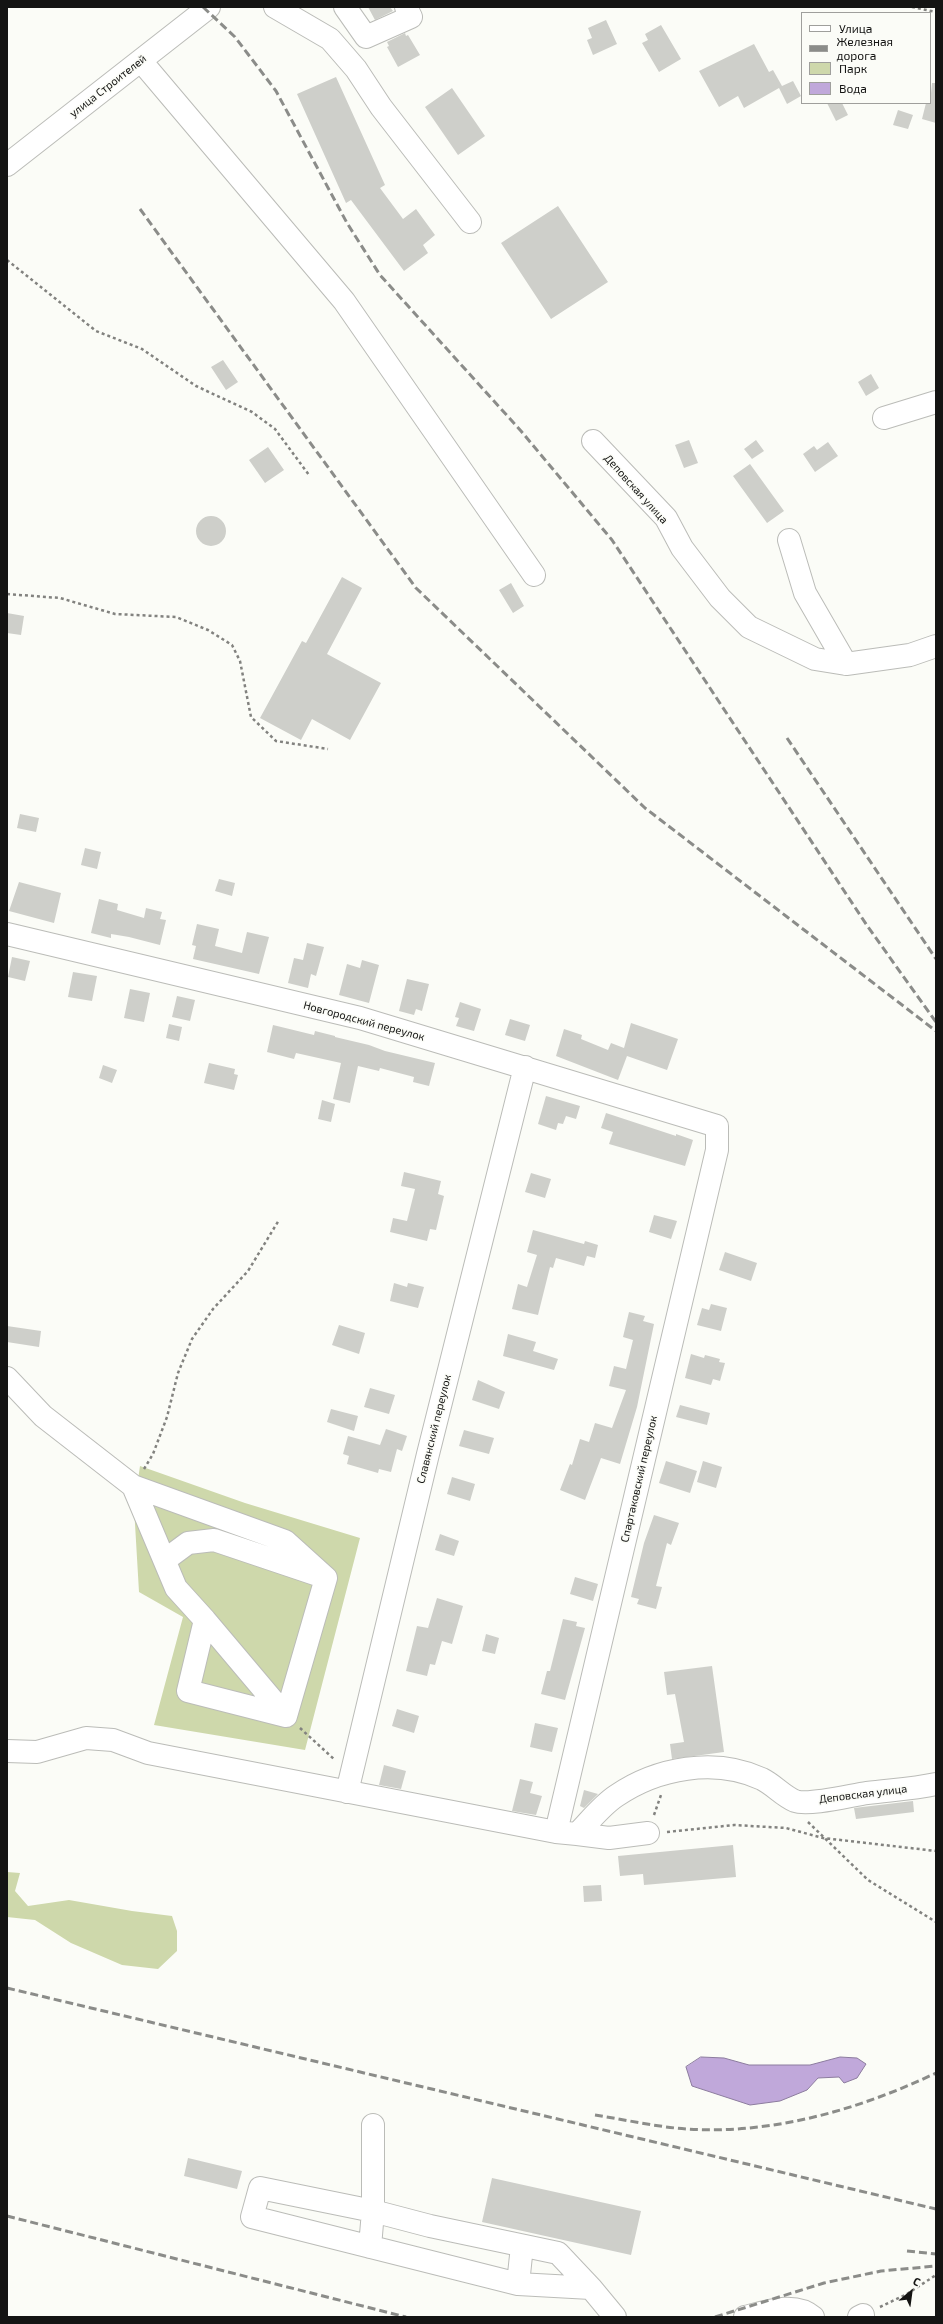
<!DOCTYPE html>
<html>
<head>
<meta charset="utf-8">
<style>
	body { margin:0 }
	#map { position:relative; width:943px; height:2324px; overflow:hidden; background:#fbfcf7; font-family:"Exo 2",sans-serif }
	canvas { display:block }
	.frame { position:absolute; inset:0; border:8px solid #141413; pointer-events:none }
	.legend { position:absolute; left:801px; top:12px; width:130px; height:92px; box-sizing:border-box; background:#fbfcf7; border:1px solid #9f9f9c; margin:0; padding:5px 7px; list-style:none; font-size:12px; color:#141413 }
	.legend li { display:flex; align-items:center; gap:8px; height:20px }
	.legend b { width:20px; border:1px solid #9f9f9c }
	.north { position:absolute; left:891px; top:2272px; width:40px; height:40px; -webkit-text-stroke:3px #fbfcf7; paint-order:stroke; rotate:29deg; font-size:11px; font-weight:700; line-height:16px; text-align:center; color:#141413 }
	.north::after { content:''; display:block; margin:auto; width:14px; height:18px; background:#141413; clip-path:polygon(50% 0,100% 100%,50% 72%,0 100%) }
</style>
</head>
<body>
<div id="map">
<canvas width="943" height="2324"></canvas>
<div class="frame"></div>
<ul class="legend">
<li><b style="height:5px;background:#fff"></b>Улица</li>
<li><b style="height:5px;background:#8b8c89"></b>Железная дорога</li>
<li><b style="height:11px;background:#ced8ab"></b>Парк</li>
<li><b style="height:11px;background:#c0a8da"></b>Вода</li>
</ul>
<div class="north">С</div>
</div>
<script>
const ctx = document.querySelector('canvas').getContext('2d');
ctx.lineJoin = 'round';
function fillPath(path, color) {
  ctx.fillStyle = color;
  ctx.fill(path, 'evenodd');
}
function strokePath(path, color, width, dash) {
  ctx.strokeStyle = color;
  ctx.lineWidth = width;
  ctx.lineCap = dash ? 'butt' : 'round';
  ctx.setLineDash(dash || []);
  ctx.stroke(path);
}
function label(font, color, halo, rows, align = 'center') {
  ctx.font = font + ' "Exo 2",sans-serif';
  ctx.lineWidth = 3;
  ctx.setLineDash([]);
  ctx.textBaseline = 'middle';
  ctx.strokeStyle = halo;
  ctx.fillStyle = color;
  for (const [text, x, y, turn = 0] of rows) {
    ctx.save();
    ctx.translate(x, y);
    ctx.rotate((+turn || 0) * Math.PI / 180);
    ctx.textAlign = isNaN(turn) ? turn : align;
    if (halo) ctx.strokeText(text, 0, 0);
    ctx.fillText(text, 0, 0);
    ctx.restore();
  }
}
const green = new Path2D(`
	M140,1466L245,1503L360,1538L305,1750L154,1725L183,1617L139,1592L134,1507Z
	M7,1872L20,1873L15,1891L28,1906L69,1900L132,1911L172,1916L177,1931V1951L158,1969L122,1965L71,1943L35,1920L7,1917Z`);
const water = new Path2D(`
	M701,2057L724,2058L749,2065H810L840,2057L857,2058L866,2064L857,2078L844,2083L839,2077L818,2078L807,2090L780,2101L750,2105L692,2086L686,2067Z`);
const building = new Path2D(`
	M368,7H390L393,11L375,20Z
	M606,20L617,44L593,55L587,40L592,38L588,28Z
	M661,25L681,59L659,72L642,43L648,40L645,34Z
	M405,33L406,36L408,35L420,55L398,67L387,47L389,46L387,42Z
	M754,44L769,72L773,70L782,86L793,81L801,96L787,104L779,88L744,108L738,96L719,107L699,71Z
	M336,77L385,185L380,188L403,219L416,209L435,235L423,245L428,253L404,271L351,200L346,203L297,94Z
	M932,83H936V123L922,119L926,103H930Z
	M452,88L485,136L458,155L425,107Z
	M827,103H842L848,115L836,121Z
	M898,110L913,115L908,129L893,125Z
	M558,206L608,282L551,319L501,243Z
	M223,360L238,382L226,390L211,367Z
	M871,374L879,388L866,396L858,382Z
	M689,440L698,463L684,468L675,445Z
	M756,440L764,451L752,459L744,449Z
	M828,442L838,456L815,472L803,454L814,446L817,450Z
	M268,447L284,470L265,483L249,460Z
	M750,464L784,511L767,523L733,476Z
	M196 531a15 15 0 1 1 30 0a15 15 0 1 1-30 0Z
	M342,577L362,588L327,654L381,683L350,740L312,719L301,740L260,718L302,641L306,643Z
	M511,583L524,606L513,613L499,590Z
	M7,613L24,616L21,635L7,633Z
	M20,814L39,818L36,832L17,828Z
	M85,848L101,852L97,869L81,865Z
	M219,879L235,883L232,896L215,891Z
	M19,882L61,893L54,923L9,911Z
	M99,899L118,904L117,910L144,918L146,908L162,912L160,919L166,920L160,945L129,937L111,934V938L91,933Z
	M197,924L219,929L215,946L242,953L247,932L269,937L259,974L193,959L196,946L192,945Z
	M307,943L324,947L316,976L311,974L308,988L288,983L294,958L303,960Z
	M12,957L30,961L25,981L8,977Z
	M362,960L379,965L369,1003L339,995L347,964L360,968Z
	M73,972L97,976L92,1001L68,997Z
	M407,979L429,984L422,1011L416,1009L414,1015L399,1011Z
	M130,989L150,993L144,1022L124,1018Z
	M177,996L195,1000L190,1021L172,1017Z
	M460,1002L481,1009L474,1031L456,1026L459,1018L455,1017Z
	M510,1019L530,1025L525,1041L505,1035Z
	M631,1023L678,1039L667,1070L627,1056L618,1080L556,1056L564,1029L582,1035L581,1039L608,1050L611,1043L624,1048Z
	M169,1024L182,1027L179,1041L166,1038Z
	M273,1025L314,1035L315,1031L335,1036V1037L369,1045L385,1051L435,1063L429,1086L413,1082L414,1077L380,1068L379,1071L358,1066L350,1103L333,1099L341,1063L296,1053L294,1059L267,1052Z
	M209,1063L235,1069L234,1074L238,1075L234,1090L204,1083Z
	M103,1065L117,1070L112,1083L99,1078Z
	M546,1096L580,1106L576,1119L566,1116L563,1124L558,1123L556,1130L538,1124Z
	M322,1100L335,1104L331,1122L318,1119Z
	M606,1113L676,1136V1134L693,1140L685,1166L609,1144L613,1132L601,1128Z
	M404,1172L441,1181L438,1194L444,1196L436,1230L430,1229L427,1241L390,1232L393,1218L407,1221L415,1189L401,1186Z
	M531,1173L551,1179L545,1198L525,1192Z
	M654,1215L677,1221L671,1239L649,1232Z
	M533,1230L584,1244L585,1241L598,1245L595,1258L587,1256L584,1266L556,1258L553,1268L550,1267L538,1315L512,1309L518,1284L527,1287L537,1255L527,1252Z
	M725,1252L757,1263L751,1281L719,1270Z
	M394,1283L407,1287L408,1283L424,1287L418,1308L390,1301Z
	M711,1304L727,1308L721,1331L697,1325L702,1308L709,1310Z
	M629,1312L645,1316L643,1321L654,1324L637,1407L620,1464L601,1458L585,1500L560,1490L570,1464L572,1465L580,1439L589,1442L595,1423L612,1428L626,1390L609,1386L614,1366L626,1369L633,1340L623,1337Z
	M339,1325L365,1333L359,1354L332,1345Z
	M7,1326L41,1331L39,1347L7,1342Z
	M508,1334L536,1342L533,1351L558,1359L554,1370L503,1356Z
	M691,1354L704,1358L705,1355L720,1359L719,1362L725,1363L720,1381L713,1379L711,1385L685,1378Z
	M478,1380L505,1392L499,1409L472,1400Z
	M370,1388L395,1395L389,1414L364,1407Z
	M680,1405L710,1413L707,1425L676,1417Z
	M331,1409L358,1416L354,1431L327,1422Z
	M386,1429L407,1436L402,1451L397,1449L391,1472L379,1469L378,1473L347,1464L349,1456L343,1454L348,1436L380,1445Z
	M464,1430L494,1438L489,1454L459,1446Z
	M666,1461L697,1471L690,1493L659,1483Z
	M703,1461L722,1467L716,1488L697,1482Z
	M452,1477L475,1484L470,1501L447,1494Z
	M654,1515L679,1523L671,1545L667,1543L656,1586L662,1587L656,1609L637,1604L639,1599L631,1597L644,1543Z
	M440,1534L459,1541L454,1556L435,1550Z
	M575,1577L598,1584L593,1601L570,1594Z
	M437,1598L463,1606L452,1644L442,1641L435,1665L430,1664L427,1676L406,1671L417,1626L428,1628Z
	M563,1619L577,1622L576,1626L585,1628L565,1700L541,1694L547,1671H550Z
	M486,1634L499,1638L495,1654L482,1651Z
	M712,1666L724,1752L672,1759L670,1744L684,1742L675,1694L667,1695L664,1672Z
	M397,1709L419,1716L414,1733L392,1726Z
	M535,1723L558,1728L552,1752L530,1747Z
	M384,1765L406,1771L401,1789L379,1785Z
	M520,1779L533,1782L530,1793L542,1796L536,1815L512,1811Z
	M584,1790L598,1794L584,1808L580,1806Z
	M913,1801L914,1812L856,1819L854,1808Z
	M733,1845L736,1877L644,1885L643,1874L620,1876L618,1856Z
	M601,1885L602,1901L584,1902L583,1886Z
	M188,2158L242,2171L237,2189L184,2176Z
	M492,2178L641,2211L631,2255L482,2222Z`);
const path = new Path2D(`
	M912,7L936,12
	M7,260L96,331L142,349L196,386L252,412L275,429L309,475
	M7,594L60,598L115,614L176,617L208,630L232,645L240,661L251,717L276,741L328,749
	M144,1469L153,1454L167,1417L178,1373L192,1339L213,1309L248,1271L279,1220
	M300,1728L335,1760
	M654,1815L661,1795
	M808,1822L868,1880L936,1922
	M667,1832L734,1825L786,1828L823,1838L936,1851
	M880,2307L907,2294L936,2275`);
const minor = new Path2D(`
	M275,7L330,39L356,69L381,107L470,222
	M345,7L366,37L411,17L406,7
	M141,61L344,301L534,575
	M7,165L209,7
	M884,418L936,402
	M593,441L666,518L682,548L720,598L749,627L815,659L846,664L910,655L936,646
	M789,540L805,593L846,664
	M7,934L360,1018L717,1126V1150L556,1832
	M7,1378L43,1416L133,1486L285,1541L326,1578
	M133,1486L176,1588L205,1620L188,1691L286,1716L326,1578
	M165,1560L188,1543L214,1540L318,1575
	M205,1620L286,1716
	M7,1751L37,1752L86,1738L113,1740L148,1753L556,1832L577,1834C589,1822 601,1806 616,1796C657,1768 715,1757 762,1779C774,1785 783,1796 795,1801C809,1806 852,1795 867,1793C890,1790 913,1789 936,1784
	M347,1792L428,1454L525,1067
	M577,1834L609,1838L648,1833
	M370,2247L373,2211V2125
	M518,2284L522,2246
	M591,2288L518,2284L252,2217L260,2188L373,2211L430,2226L558,2253L591,2288L615,2317
	M745,2317C765,2312 795,2301 813,2317
	M859,2317L863,2315`);
const rail = new Path2D(`
	M203,7L235,37L276,91L347,223L380,275L521,431L612,540L868,927L936,1022
	M140,209L416,588L645,808L936,1031
	M787,738L936,959
	M7,1988L936,2209
	M595,2115C621,2119 648,2125 675,2128C765,2137 856,2111 936,2073
	M7,2216L406,2317
	M907,2251L936,2254
	M715,2317L824,2283L881,2271L936,2266`);
const streetNames = [
	["улица Строителей",108,86,-38],
	["Деповская улица",636,489,48],
	["Новгородский переулок",364,1021,15],
	["Славянский переулок",434,1429,-76],
	["Спартаковский переулок",639,1479,-77],
	["Деповская улица",863,1794,-7]
];
fillPath(green, '#ced8ab');
fillPath(water, '#c0a8da');
strokePath(water, '#8c7c9e', 1);
fillPath(building, '#cecfca');
strokePath(minor, '#bbbcb8', 24);
strokePath(path, '#82827f', 2.5, [3, 3]);
strokePath(minor, '#fff', 22);
strokePath(rail, '#8b8c89', 3, [8, 4]);
label('11px', '#141413', '#fbfcf7', streetNames);
</script>
</body>
</html>
